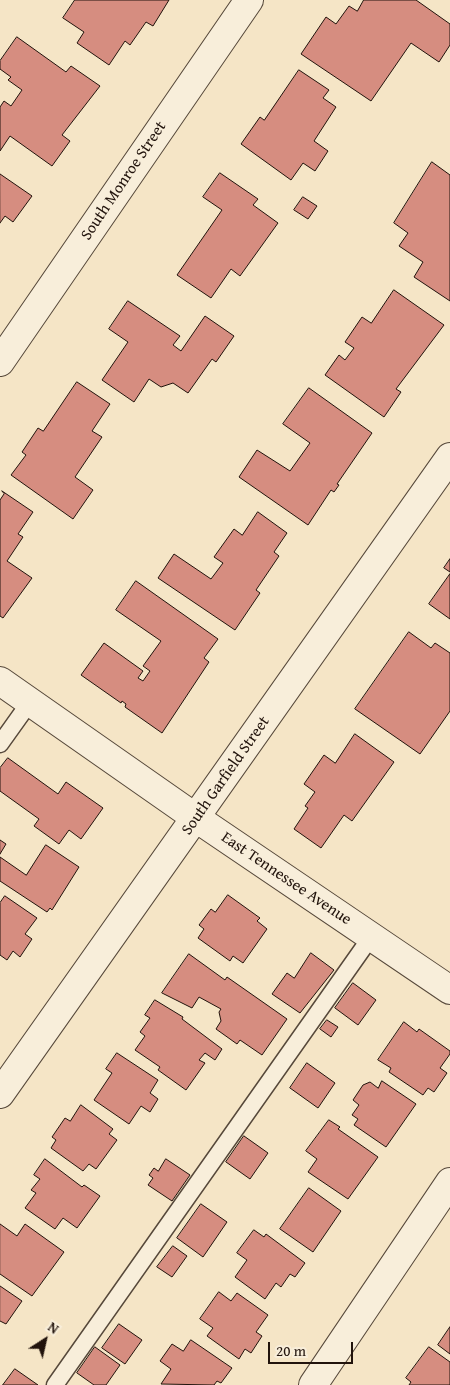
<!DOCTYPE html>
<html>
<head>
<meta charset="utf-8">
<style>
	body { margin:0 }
	#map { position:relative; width:450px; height:1385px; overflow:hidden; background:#f5e5c6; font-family:"Gentium Book Plus",serif }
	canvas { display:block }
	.north { position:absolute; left:20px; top:1315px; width:50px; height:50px; -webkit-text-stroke:4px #f8eeda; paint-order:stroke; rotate:35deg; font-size:14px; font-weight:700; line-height:20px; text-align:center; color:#21130c }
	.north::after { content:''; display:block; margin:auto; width:18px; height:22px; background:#21130c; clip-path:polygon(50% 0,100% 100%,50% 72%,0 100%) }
	.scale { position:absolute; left:268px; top:1342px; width:85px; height:22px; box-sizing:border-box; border:2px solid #21130c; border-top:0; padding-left:6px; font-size:15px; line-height:18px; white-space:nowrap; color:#21130c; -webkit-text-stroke:4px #f8eeda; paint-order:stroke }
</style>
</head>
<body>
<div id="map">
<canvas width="450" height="1385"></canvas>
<div class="north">N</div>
<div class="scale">20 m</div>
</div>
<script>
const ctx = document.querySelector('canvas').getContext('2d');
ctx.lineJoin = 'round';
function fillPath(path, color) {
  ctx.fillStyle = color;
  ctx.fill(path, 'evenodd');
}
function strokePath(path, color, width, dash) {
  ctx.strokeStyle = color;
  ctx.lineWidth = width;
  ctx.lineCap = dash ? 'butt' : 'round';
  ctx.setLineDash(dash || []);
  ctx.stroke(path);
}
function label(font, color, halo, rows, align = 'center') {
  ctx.font = font + ' "Gentium Book Plus",serif';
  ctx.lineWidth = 5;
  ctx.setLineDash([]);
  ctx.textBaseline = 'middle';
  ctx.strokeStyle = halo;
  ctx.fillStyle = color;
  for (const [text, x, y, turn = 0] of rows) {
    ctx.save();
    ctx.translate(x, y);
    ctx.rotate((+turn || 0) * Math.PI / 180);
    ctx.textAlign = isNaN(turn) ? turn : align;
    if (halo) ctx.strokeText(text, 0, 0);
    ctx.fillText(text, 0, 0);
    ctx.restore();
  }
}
const building = new Path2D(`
	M75,0H169L153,26L146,22L130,45L125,41L109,65L77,43L84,32L63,18Z
	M364,0H416L450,24V45L439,62L411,43L371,101L301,54L326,17L336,24L349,6L357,11Z
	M17,37L66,72L71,66L100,86L62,135L70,141L52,166L10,136L0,151V107L4,101L11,106L22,90L8,80L11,77L0,69V61Z
	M299,70L329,90L323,98L336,107L314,141L328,151L315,171L303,163L291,180L241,144L260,117L264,120Z
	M432,162L450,175V301L414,277L423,262L399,246L408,233L394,223Z
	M220,173L258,199L253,205L278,223L240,276L231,269L211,298L177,275L222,210L203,197Z
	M0,174L32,196L13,222L5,216L0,223Z
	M303,197L317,206L308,219L294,210Z
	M394,290L444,325L396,389L401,392L384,417L325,375L339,355L345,360L354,348L345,342L362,317L371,323Z
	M128,301L180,336L173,345L181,351L205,316L234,336L216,362L212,359L188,393L173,383L161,387L149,379L134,402L102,380L128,342L109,329Z
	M77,382L110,404L92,431L102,437L75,477L93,490L73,519L11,475L26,455L22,452L38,428L43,431Z
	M309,388L372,433L337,484L339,485L334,492L331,490L308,525L239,477L257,450L290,471L310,443L283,424Z
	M2,491L33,512L18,534L23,537L7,561L32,578L3,618L0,616V500L4,494Z
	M258,512L287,533L274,552L279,556L256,590L260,593L235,630L158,578L174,554L211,579L223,563L214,557L234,529L242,535Z
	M450,559V572L444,568Z
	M450,574V619L429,604Z
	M136,581L218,639L204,658L209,662L162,733L125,707L126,704L122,701L121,703L81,675L104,643L143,671L138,678L143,681L150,671L143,666L161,641L116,610Z
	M409,632L431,648L435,643L450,653V711L420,754L355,709Z
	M355,734L394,762L352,821L344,815L321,848L294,829L308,808L305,806L315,792L304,784L324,755L335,763Z
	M8,758L58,794L66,782L103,808L81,839L69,830L59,844L34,826L39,819L0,791V768Z
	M0,840L6,844L0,854Z
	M46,845L79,867L52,910L50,908L47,912L0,881V857L26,875Z
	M228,895L260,918L257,921L267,929L243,963L233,956L230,961L198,938L204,929L199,925L211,909L215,912Z
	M5,896L37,918L25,934L32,939L20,957L13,951L7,960L0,955V903Z
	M311,953L334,970L300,1013L272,994L287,973L294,978Z
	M189,954L225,980L227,977L287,1019L262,1055L240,1040L237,1044L216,1029L221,1021L219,1012L221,1009L199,997L192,1008L162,993Z
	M353,983L376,1000L358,1025L335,1008Z
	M155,1000L183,1017L182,1019L222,1049L215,1060L205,1053L199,1060L205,1063L186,1090L158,1070L160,1067L135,1050L145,1036L140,1032L150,1018L145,1015Z
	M327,1020L338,1027L331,1037L320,1029Z
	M404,1022L417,1032L419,1029L450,1051V1054L440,1068L447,1073L434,1092L428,1088L423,1095L389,1072L391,1068L378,1060Z
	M117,1053L158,1080L150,1093L158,1099L150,1112L141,1106L129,1124L94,1100L112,1073L106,1069Z
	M307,1063L335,1083L318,1108L290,1088Z
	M382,1081L416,1104L386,1147L354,1125L358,1119L352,1115L359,1105L353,1100L363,1085L370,1082L378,1088Z
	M81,1105L113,1129L109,1134L117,1140L96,1169L89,1164L83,1171L51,1148L56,1140L52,1137L65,1118L70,1121Z
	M329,1120L340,1127L338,1129L378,1157L348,1199L308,1172L317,1159L306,1151Z
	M244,1136L268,1153L250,1179L226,1162Z
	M45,1159L82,1187L84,1185L100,1196L77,1228L63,1218L55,1229L25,1208L36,1193L31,1190L40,1179L34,1175Z
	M166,1159L190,1175L172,1201L148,1185L153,1178L149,1175L154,1168L158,1171Z
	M309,1188L341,1211L313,1252L280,1229Z
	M201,1204L227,1222L203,1257L177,1238Z
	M0,1224L17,1236L25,1224L64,1252L32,1296L0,1274Z
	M254,1230L264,1237L266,1234L305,1263L295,1277L290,1274L281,1287L276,1283L265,1299L235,1277L247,1260L237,1253Z
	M173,1246L187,1256L172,1277L157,1267Z
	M0,1286L22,1301L6,1324L0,1321Z
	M219,1292L231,1301L237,1293L268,1315L256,1332L262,1336L251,1353L245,1349L239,1359L207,1336L213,1328L200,1319Z
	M119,1324L142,1340L125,1364L102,1348Z
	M450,1327V1354L438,1345Z
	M191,1340L232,1368L221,1383L217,1381L214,1385L161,1384L171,1369L160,1361L172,1344L183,1351Z
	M95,1347L120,1365L106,1385H94L77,1373Z
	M429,1347L450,1362V1385H409L411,1382L406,1378Z
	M15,1369L38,1385H3Z`);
const lane = new Path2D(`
	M0,744L30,702
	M55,1385L371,937`);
const street = new Path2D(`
	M0,362L249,0
	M0,681L196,818L450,990
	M0,1094L450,457
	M313,1385L450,1182`);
const streetNames = [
	["South Monroe Street",124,181,-56],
	["South Garfield Street",226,776,-55],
	["East Tennessee Avenue",286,879,34]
];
fillPath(building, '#d68d80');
strokePath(building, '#21130c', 1);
strokePath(lane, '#56483a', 19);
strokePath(street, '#56483a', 30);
strokePath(lane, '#f8eeda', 16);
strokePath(street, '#f8eeda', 28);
label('16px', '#21130c', '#f8eeda', streetNames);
</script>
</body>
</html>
